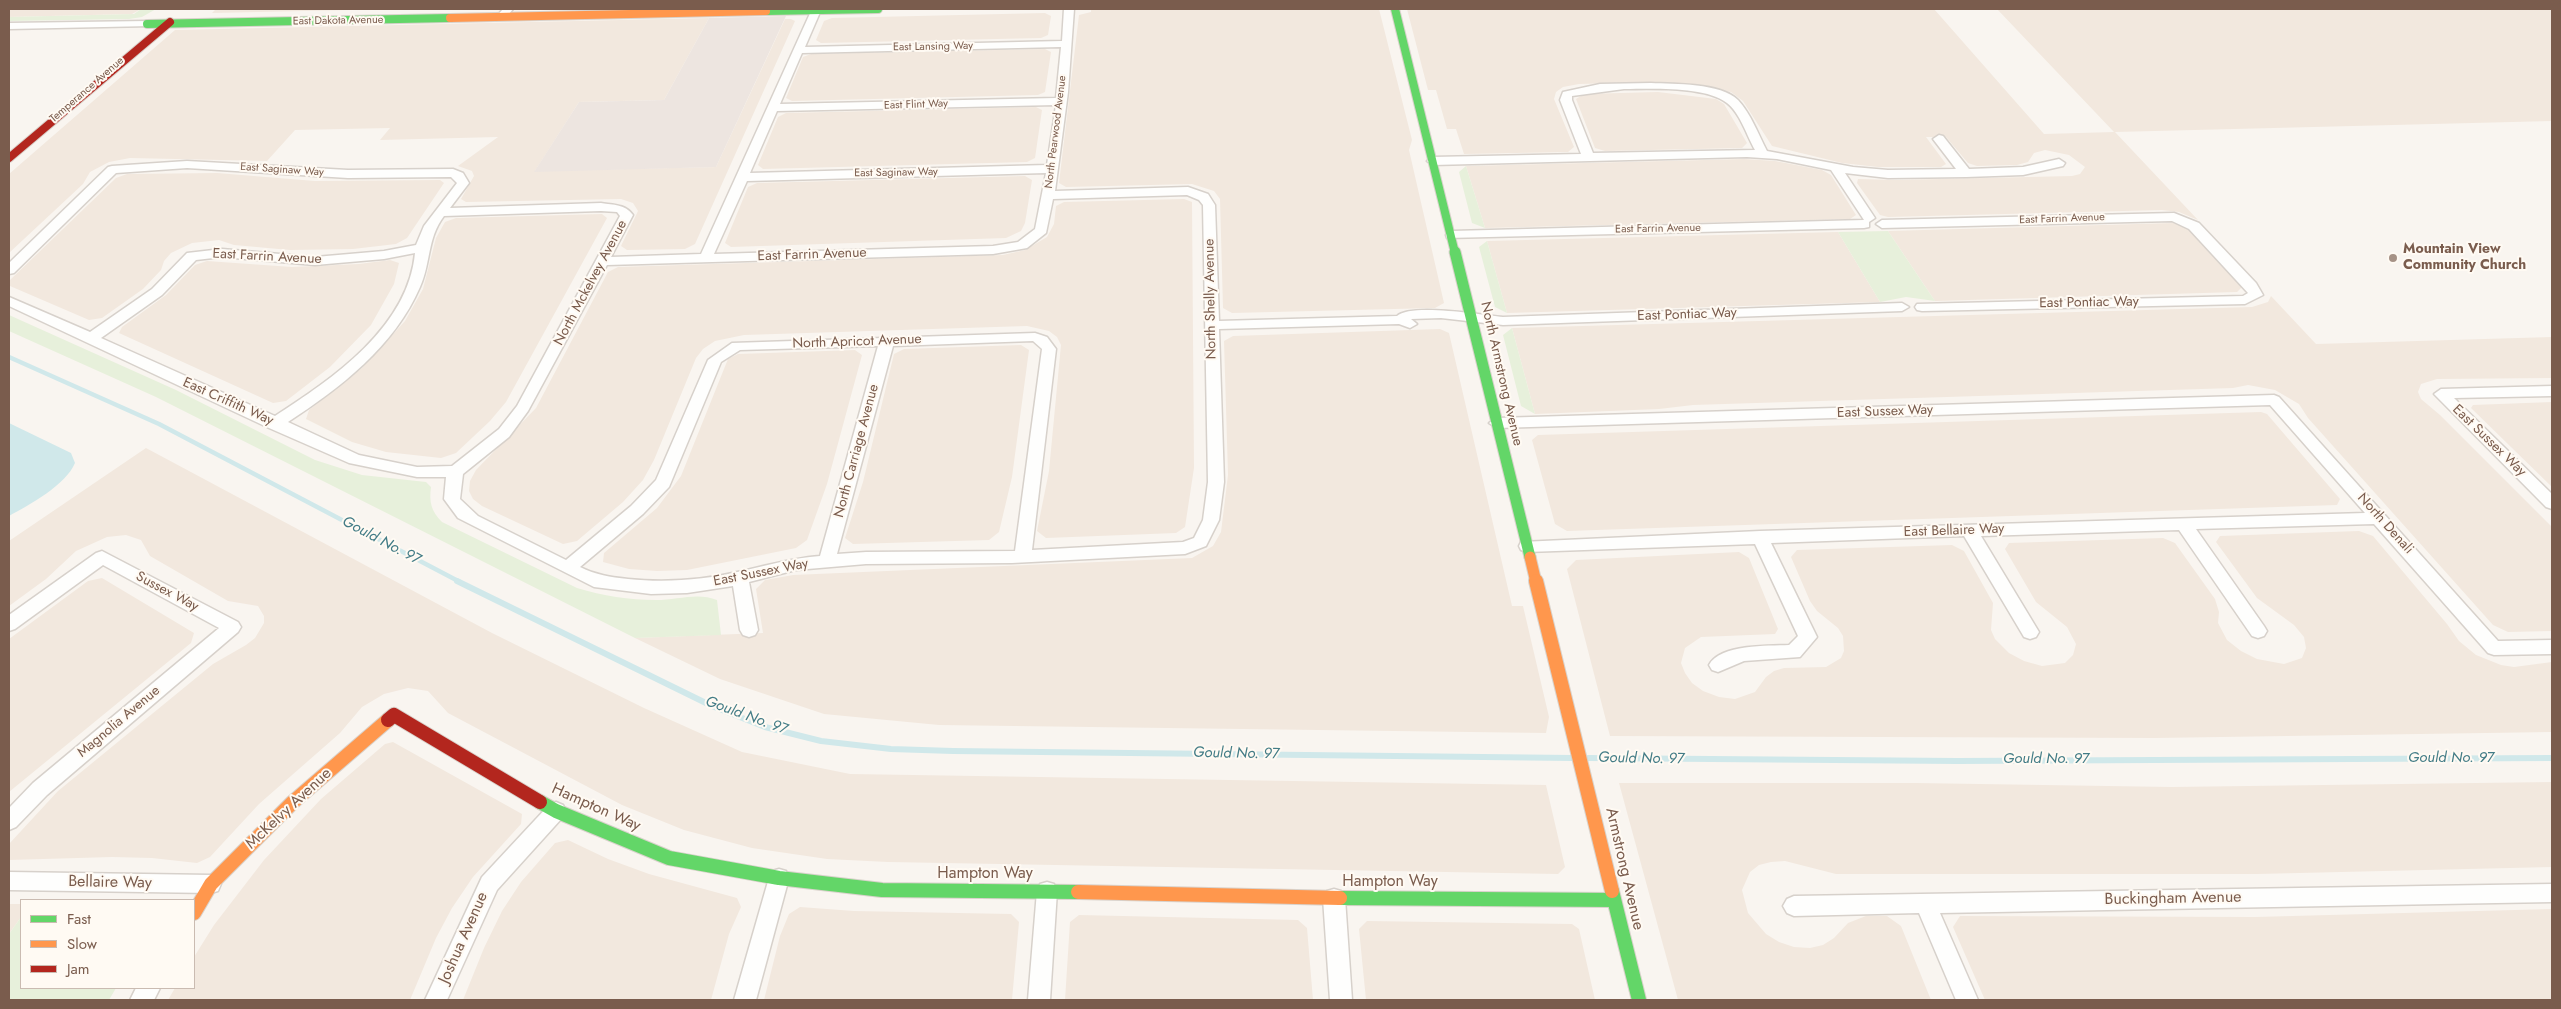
<!DOCTYPE html>
<html>
<head>
<meta charset="utf-8">
<style>
	body { margin:0 }
	#map { position:relative; width:2561px; height:1009px; overflow:hidden; background:#f9f5f0; font-family:Jost,sans-serif }
	canvas { display:block }
	.frame { position:absolute; inset:0; border:10px solid #7a5c4d; pointer-events:none }
	.legend { position:absolute; left:20px; top:899px; width:175px; height:90px; box-sizing:border-box; background:#fffaf3; border:1px solid #cabbb1; margin:0; padding:6px 9px; list-style:none; font-size:15px; color:#7a5c4d }
	.legend li { display:flex; align-items:center; gap:10px; height:25px }
	.legend b { width:25px; border:1px solid #cabbb1 }
</style>
</head>
<body>
<div id="map">
<canvas width="2561" height="1009"></canvas>
<div class="frame"></div>
<ul class="legend">
<li><b style="height:6px;background:#63d668"></b>Fast</li>
<li><b style="height:6px;background:#ff974d"></b>Slow</li>
<li><b style="height:6px;background:#b3261e"></b>Jam</li>
</ul>
</div>
<script>
const ctx = document.querySelector('canvas').getContext('2d');
ctx.lineJoin = 'round';
function fillPath(path, color) {
  ctx.fillStyle = color;
  ctx.fill(path, 'evenodd');
}
function strokePath(path, color, width, dash) {
  ctx.strokeStyle = color;
  ctx.lineWidth = width;
  ctx.lineCap = dash ? 'butt' : 'round';
  ctx.setLineDash(dash || []);
  ctx.stroke(path);
}
function label(font, color, halo, rows, align = 'center') {
  ctx.font = font + ' Jost,sans-serif';
  ctx.lineWidth = 4;
  ctx.setLineDash([]);
  ctx.textBaseline = 'middle';
  ctx.strokeStyle = halo;
  ctx.fillStyle = color;
  for (const [text, x, y, turn = 0] of rows) {
    ctx.save();
    ctx.translate(x, y);
    ctx.rotate((+turn || 0) * Math.PI / 180);
    ctx.textAlign = isNaN(turn) ? turn : align;
    if (halo) ctx.strokeText(text, 0, 0);
    ctx.fillText(text, 0, 0);
    ctx.restore();
  }
}
const residential = new Path2D(`
	M9,9H141L132,14L9,17Z
	M216,9H398L212,13Z
	M1139,9H1379L1412,140L1409,150L1444,303L1435,308L1232,313L1223,308L1220,199L1214,191L1192,184L1066,187L1059,183L1079,15L1091,12V10Z
	M1407,9H1934L2044,134L2114,132L1997,9H2552V121L2115,132L2198,220L2179,212L2162,210L1888,217L1880,215L1857,183L1858,179L1896,180L2072,176L2080,174L2085,167L2069,155L2045,150L2034,153L2028,162L2017,165L1977,166L1968,163L1946,137H1926L1946,164L1941,167H1878L1842,163L1772,146L1743,101L1731,92L1695,85L1654,82L1579,84L1563,87L1556,92L1554,99L1574,147L1568,152L1464,154L1456,129H1447L1436,90H1428Z
	M1045,13L1051,16L1048,35L1041,38L821,43L816,40L824,21L832,18Z
	M709,18L664,100L579,102L535,171L716,167L785,19H791L795,21L695,244L685,249L627,250L621,246L638,211L633,203L621,199L466,202L461,199L474,176L472,171L458,166L498,137L380,140L390,128L295,130L267,161L130,158L109,162L90,172L83,184L9,253V174L175,30Z
	M1045,49L1051,52L1045,92L1038,95L792,101L786,98L803,57L811,54Z
	M1658,92L1716,99L1724,104L1747,143L1742,148L1605,151L1595,148L1576,99L1584,94Z
	M1036,107L1042,110L1035,158L1027,162L763,169L758,165L778,117L786,113Z
	M1744,159L1775,161L1822,170L1831,175L1856,215L1850,219L1485,228L1466,166Z
	M217,173L315,181L440,180L444,183L407,238L396,244L353,249L290,250L234,245L219,240L192,243L171,253L164,261L161,270L143,289L102,318L89,320L10,286V280L116,178L127,174Z
	M1025,176L1032,180L1025,223L1021,231L1006,238L731,247L725,243L748,187L757,183Z
	M1184,199L1192,202L1194,468L1185,527L1176,533L1046,538L1037,531L1049,471L1061,345L1057,337L1049,331L1027,326L744,335L715,341L703,349L696,358L654,460L643,480L623,502L577,541L563,544L482,506L473,499L469,491L470,481L476,470L536,408L608,272L618,267L1003,255L1025,250L1047,237L1054,224L1056,206L1064,202Z
	M602,214L607,218L506,402L490,421L456,453L441,458L386,452L352,442L306,419L309,410L362,368L405,321L423,289L436,238L445,222L456,218Z
	M2174,223L2186,227L2243,286L2237,292L1935,301L1888,231Z
	M1838,232L1880,302L1507,313L1487,241Z
	M390,260L399,263L394,284L371,325L330,367L286,401L273,403L119,333L122,327L166,295L195,265L207,261L292,267L359,264Z
	M2271,296L2316,344L2552,337V378L2437,379L2421,384L2418,392L2421,399L2440,415L2552,527V631L2508,632L2493,625L2308,418L2299,404L2275,390L2248,385L2233,388L1693,405L1659,409L1535,414L1512,328L2252,307L2268,302Z
	M1440,329L1449,333L1512,606H1523L1549,717L1546,733L939,725L824,714L720,679L635,638L763,633L756,589L765,580L793,575L1192,558L1213,546L1221,532L1228,475L1224,341L1233,336Z
	M1021,345L1029,350L1012,477L999,532L989,540L853,544L845,538L863,482L894,354L904,349Z
	M855,350L862,355L827,484L807,540L796,548L687,570L657,571L629,569L603,562L604,553L657,508L681,476L728,359L738,354Z
	M2552,402V487L2471,408L2473,405Z
	M2261,412L2267,414L2340,499L2337,505L1567,531L1555,524L1532,440L1538,435Z
	M146,448L492,633L644,708L742,752L850,774L1546,785L1565,867L1558,874L888,862L827,859L752,848L684,830L622,805L448,713L428,691L408,688L384,694L362,707L340,733L259,804L210,857L197,863L152,858L112,857L9,860V844L58,791L213,664L246,645L255,638L264,623V616L258,606L228,601L150,556L141,540L126,535L107,537L76,551L46,579L9,606V541Z
	M2359,531L2373,536L2447,624L2459,641L2476,655L2501,665L2514,667L2552,662V732L2155,738L1610,736L1567,569L1576,560L1739,552L1749,558L1778,629L1775,634L1701,637L1685,648L1681,663L1685,673L1692,683L1703,691L1719,697L1735,699L1755,692L1766,677L1774,671L1784,668L1826,667L1841,658L1844,651L1843,636L1838,628L1817,611L1810,601L1791,557L1797,550L1952,545L1964,551L1993,603L1991,630L1995,639L2009,653L2024,661L2042,666L2065,663L2073,655L2076,644L2067,627L2036,602L2005,549L2009,543L2163,538L2175,543L2215,599L2219,612L2218,623L2227,640L2241,651L2257,659L2284,664L2302,658L2306,648L2304,637L2294,625L2257,598L2216,542L2220,536Z
	M102,578L194,633L191,643L9,792V639L88,581Z
	M393,742L522,814L521,824L473,877L452,908L436,938L410,1000H168L175,988H194V957L214,925L264,860L321,799L385,744Z
	M2552,782V867L2257,874H1836L1785,861L1771,862L1759,865L1750,872L1742,890L1748,913L1766,934L1779,942L1794,947L1810,948L1823,945L1834,938L1848,923L1866,916H1887L1901,926L1931,1000H1678L1619,783H1916L2172,787Z
	M568,840L608,859L649,874L737,898L741,907L729,934L711,1000H463L484,948L502,911L521,882L555,843Z
	M9,904H21V917L9,934Z
	M800,907L854,911L1011,914L1019,922L1012,1000H764L780,936L789,914Z
	M2552,909V1000H1985L1953,927L1960,916L2255,917Z
	M1079,915L1298,920L1307,928L1313,1000H1065L1070,922Z
	M1367,921L1572,924L1579,929L1595,1000H1366L1359,929Z`);
const industrial = new Path2D(`
	M786,16L716,167L534,172L579,102L664,100L709,18Z`);
const green = new Path2D(`
	M141,9H156L142,17L129,19L9,21V17L134,14Z
	M1466,166L1485,228L1472,223L1459,172Z
	M1888,231L1935,301L1906,297L1880,302L1838,232Z
	M1487,241L1507,313L1495,307L1479,247Z
	M9,315L176,390L315,460L362,475L426,482L431,487C429,502 431,511 442,522L577,588C603,596 629,600 656,600C677,600 698,592 717,600L721,635L635,638L156,397L9,331Z
	M1512,328L1535,414L1521,406L1503,335Z
	M21,917V988H116L109,1000H9V934Z`);
const water = new Path2D(`
	M9,423L71,453L75,463C66,485 29,505 9,516Z`);
const streamFar1 = new Path2D(`
	M9,357L159,424L460,582`);
const stream = new Path2D(`
	M457,581L712,706L765,727L821,741L891,749L953,751L1572,758
	M1588,758L1957,761L2552,758`);
const street = new Path2D(`
	M503,9H513L505,19H497L496,17Z
	M812,9L821,10L805,47L1062,41L1064,9H1074L1068,92L1055,191L1188,187L1208,194L1215,205L1219,321L1397,316C1411,303 1482,315 1503,317L1902,303L1909,307L1902,311L1503,325L1441,318L1411,319L1417,324L1410,328L1399,324L1219,329L1224,482L1219,520L1206,546L1185,554L1012,563L866,564L796,570L749,582L758,630L755,635L749,637L743,635L740,630L733,586L687,593L651,594L594,587L458,518L444,499L446,477H417L349,463L269,428L9,306V297L90,332L152,289L187,253L222,249L315,257L384,251L416,245L424,226L457,183L451,177L348,178L187,168L116,173L14,273L9,274V263L108,167L112,166L187,161L348,170L453,169L463,173L469,183L450,208L601,203C614,205 625,204 633,215L611,257L701,254ZM1061,47L1056,98L780,104L802,53ZM1056,105L1047,165L750,173L777,111ZM1046,173L1035,229L1018,242L993,246L714,254L747,181ZM1187,195L1199,200L1203,205L1208,482L1203,520L1194,538L1183,542L1032,550L1056,349L1047,337L1035,333L732,343L708,360L656,480L631,506L566,560L478,516L460,499L463,474L509,437L528,411L607,265L993,254L1027,248L1046,233L1053,199ZM601,211L617,212L620,216L517,406L499,429L452,466L417,467L359,455L288,422C340,388 394,347 420,287C431,263 427,238 444,216ZM415,253C408,328 332,379 275,416L101,338L162,295L196,260L222,257L315,265L384,259ZM1033,341L1042,349L1015,551L866,552L837,554L893,346ZM878,346L820,556C793,558 768,565 742,571C704,580 666,583 628,579C610,577 596,575 580,567L643,514L669,487L721,362L740,350Z
	M147,21L152,24L151,26L9,29V23Z
	M1651,83C1674,84 1721,83 1738,100C1751,114 1758,134 1767,151L1853,167L1888,170L1956,169L1933,139L1939,135L1943,136L1969,169L2023,167L2059,159L2065,163L2063,166L2023,175L1966,177L1888,178L1845,173L1875,218L1869,222V227L1864,228L1447,238L1446,235L1447,232L1452,231L1864,220L1831,170L1777,159L1747,157L1433,165L1427,161L1433,157L1581,154L1560,100L1563,92L1600,84ZM1624,89C1652,89 1705,86 1727,103C1740,113 1747,136 1755,150L1593,153L1572,100V96Z
	M2174,213L2199,223L2256,283L2263,295L2245,304L1922,311L1917,310L1915,307L1917,304L2243,296L2248,293L2189,229L2172,221L1882,228L1876,224L1882,220Z
	M2552,386V396L2454,398L2552,494V509L2546,507L2434,394L2441,389Z
	M2274,395L2279,397L2498,641L2552,640V654L2494,655L2488,653L2374,524L2196,529L2264,626L2267,631L2264,636L2258,638L2252,636L2179,530L1981,536L2039,632L2036,637L2030,639L2024,637L1964,536L1771,543L1817,637L1800,657L1744,661L1718,672L1712,670L1709,665C1720,644 1768,646 1789,645L1798,636L1755,544L1527,552L1521,550L1519,546L1521,542L1760,531L2365,513L2270,405L1497,428L1489,423L1497,418Z
	M102,551L238,622L241,627L238,632L47,795L16,827L9,830V808L33,783L219,628L103,565L15,629L9,631V615L96,553Z
	M556,802L563,805L566,811L563,817L497,890L447,1000H425L482,877L549,805Z
	M779,869L786,871L789,878L756,1000H734L769,878L772,871Z
	M9,872L211,875L218,877L221,884L218,891L211,893L9,890Z
	M1047,882L1054,884L1057,891L1050,1000H1028L1037,891L1040,884Z
	M2552,884V902L1940,913L1978,1000H1956L1919,913L1794,916L1787,913L1783,906L1787,899L1794,896Z
	M1334,889L1341,891L1345,898L1352,1000H1330L1323,898L1327,891Z
	M136,988H160L154,1000H130Z`);
const fastFar2 = new Path2D(`
	M1395,9L1455,253
	M766,11L878,9
	M147,24L450,18`);
const fastFar1 = new Path2D(`
	M1455,252L1530,557`);
const fast = new Path2D(`
	M540,802L556,811L669,858L779,878L882,890L1078,892
	M1612,891L1639,1000
	M1340,898L1614,900`);
const slowFar2 = new Path2D(`
	M450,18L766,11`);
const slowFar1 = new Path2D(`
	M1530,557L1536,582`);
const slow = new Path2D(`
	M1536,581L1612,891
	M1078,892L1340,898
	M194,913L211,884L293,802L388,720`);
const jamFar1 = new Path2D(`
	M9,158L170,22`);
const jam = new Path2D(`
	M388,720L394,715L540,802`);
const markers = [
	[2393,258,5,"#a69286"]
];
const farStreetnames = [
	["East Dakota Avenue",338,21,-1],
	["East Lansing Way",933,47,-1],
	["Temperance Avenue",87,90,-41],
	["East Flint Way",916,105,-2],
	["North Pearwood Avenue",1056,132,-83],
	["East Saginaw Way",282,170,4],
	["East Saginaw Way",896,173,-1],
	["East Farrin Avenue",2062,219,-2],
	["East Farrin Avenue",1658,229,-1]
];
const poiNames = [
	["Mountain View",2403,250],
	["Community Church",2403,266]
];
const streetNames = [
	["East Farrin Avenue",812,255,-2],
	["East Farrin Avenue",267,257,3],
	["North Mckelvey Avenue",591,283,-62],
	["North Shelly Avenue",1211,299,-91],
	["East Pontiac Way",2089,303,-1],
	["East Pontiac Way",1687,315,-2],
	["North Apricot Avenue",857,342,-2],
	["North Armstrong Avenue",1501,374,77],
	["East Criffith Way",228,402,24],
	["East Sussex Way",1885,412,-2],
	["East Sussex Way",2489,441,44],
	["North Carriage Avenue",857,451,-75],
	["North Denali",2385,524,48],
	["East Bellaire Way",1954,531,-2],
	["East Sussex Way",761,573,-11],
	["Sussex Way",167,592,28],
	["Magnolia Avenue",119,722,-40]
];
const waterNames = [
	["Gould No. 97",381,541,28],
	["Gould No. 97",746,716,20],
	["Gould No. 97",1236,754,1],
	["Gould No. 97",2451,758],
	["Gould No. 97",1641,759,1],
	["Gould No. 97",2046,759]
];
const nearStreetnames = [
	["Hampton Way",596,808,24],
	["McKelvy Avenue",289,809,-43],
	["Armstrong Avenue",1624,869,77],
	["Hampton Way",985,874],
	["Hampton Way",1390,882],
	["Bellaire Way",110,883,1],
	["Buckingham Avenue",2173,899,-1],
	["Joshua Avenue",464,938,-66]
];
fillPath(residential, '#f2e8de');
fillPath(industrial, '#ede5e0');
fillPath(green, '#e7f0db');
fillPath(water, '#d0e8ea');
strokePath(streamFar1, '#d0e8ea', 4.5);
strokePath(stream, '#d0e8ea', 6);
strokePath(street, '#d7d1cb', 3);
strokePath(fastFar2, '#d9d2cb', 10);
strokePath(fastFar1, '#d9d2cb', 13);
strokePath(fast, '#d9d2cb', 16);
strokePath(slowFar2, '#d9d2cb', 10);
strokePath(slowFar1, '#d9d2cb', 13);
strokePath(slow, '#d9d2cb', 16);
strokePath(jamFar1, '#d9d2cb', 10);
strokePath(jam, '#d9d2cb', 16);
fillPath(street, '#fefefd');
strokePath(fastFar2, '#63d668', 8);
strokePath(fastFar1, '#63d668', 11);
strokePath(fast, '#63d668', 14);
strokePath(slowFar2, '#ff974d', 8);
strokePath(slowFar1, '#ff974d', 11);
strokePath(slow, '#ff974d', 14);
strokePath(jamFar1, '#b3261e', 8);
strokePath(jam, '#b3261e', 14);
for (const [x, y, r, color] of markers) {
  const dot = new Path2D();
  dot.arc(x, y, r, 0, 2 * Math.PI);
  ctx.fillStyle = color;
  ctx.fill(dot);
  strokePath(dot, '#fffaf3', 2);
}
label('11px', '#7a5c4d', '#fffaf3', farStreetnames);
label('bold 14px', '#7a5c4d', '#fffaf3', poiNames, 'left');
label('14px', '#7a5c4d', '#fffaf3', streetNames);
label('italic 15px', '#437c86', '#fffaf3', waterNames);
label('16px', '#7a5c4d', '#fffaf3', nearStreetnames);
</script>
</body>
</html>
